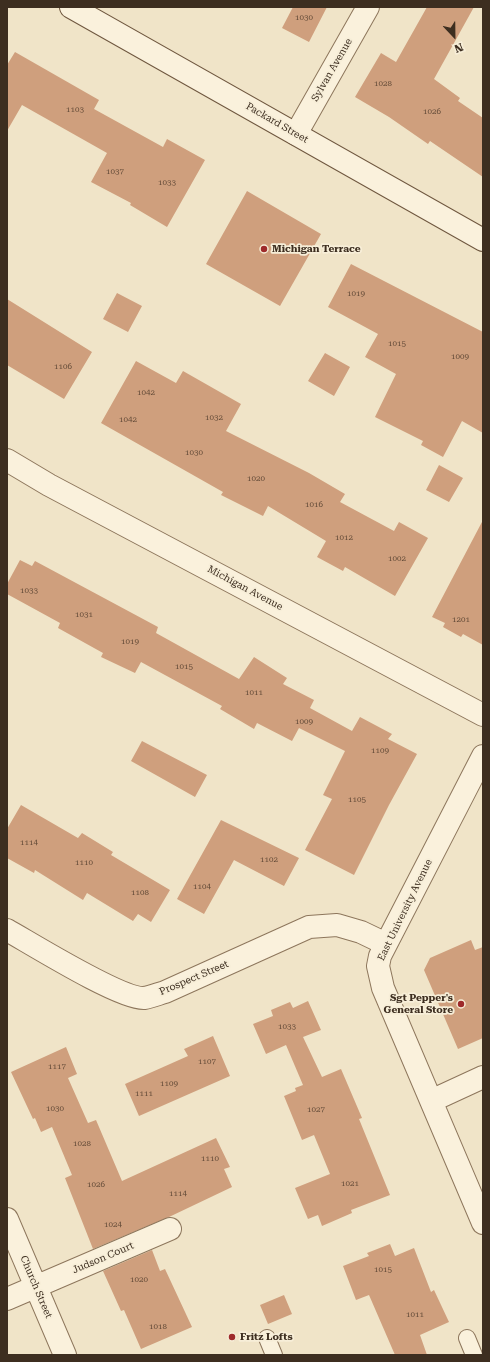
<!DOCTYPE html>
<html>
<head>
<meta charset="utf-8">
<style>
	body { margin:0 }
	#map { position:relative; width:490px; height:1362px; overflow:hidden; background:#f0e4c8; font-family:"Roboto Serif",serif }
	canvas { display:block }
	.frame { position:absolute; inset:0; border:8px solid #3d2e20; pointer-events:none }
	.north { position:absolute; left:434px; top:16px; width:40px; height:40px; -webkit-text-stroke:3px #f7eed8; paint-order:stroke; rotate:158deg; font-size:11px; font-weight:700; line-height:16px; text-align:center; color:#3d2e20 }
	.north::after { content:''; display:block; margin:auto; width:14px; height:18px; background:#3d2e20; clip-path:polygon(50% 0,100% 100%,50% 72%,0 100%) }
</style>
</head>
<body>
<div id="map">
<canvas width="490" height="1362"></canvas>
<div class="frame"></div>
<div class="north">N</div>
</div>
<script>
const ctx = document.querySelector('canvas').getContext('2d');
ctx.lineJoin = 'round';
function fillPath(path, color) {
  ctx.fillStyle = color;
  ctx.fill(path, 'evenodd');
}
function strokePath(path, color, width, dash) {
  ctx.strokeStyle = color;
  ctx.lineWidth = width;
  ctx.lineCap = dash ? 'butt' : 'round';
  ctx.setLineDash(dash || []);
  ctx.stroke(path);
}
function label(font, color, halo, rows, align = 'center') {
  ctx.font = font + ' "Roboto Serif",serif';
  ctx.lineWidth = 3.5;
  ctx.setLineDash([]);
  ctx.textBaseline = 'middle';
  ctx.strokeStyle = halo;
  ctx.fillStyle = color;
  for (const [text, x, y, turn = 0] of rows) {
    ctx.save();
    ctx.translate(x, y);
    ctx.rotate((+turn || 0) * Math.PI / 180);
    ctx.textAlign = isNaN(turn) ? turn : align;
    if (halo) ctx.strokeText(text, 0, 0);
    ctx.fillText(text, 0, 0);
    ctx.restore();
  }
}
const building = new Path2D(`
	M293,7H327L309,42L282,28Z
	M427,7H474L434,79L460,98L458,101L483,118V177L430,141L428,144L389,117L355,97L381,53L396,62Z
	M15,52L99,100L94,109L163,147L167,139L205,160L167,227L130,205L131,203L91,182L107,153L22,105L7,131V65Z
	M247,191L321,234L280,306L206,264Z
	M351,264L483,332V433L462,421L443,457L421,445L423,441L375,417L396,374L365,357L378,334L328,307Z
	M117,293L142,306L128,332L103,319Z
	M7,299L92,352L64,399L7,365Z
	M325,353L350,367L334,396L308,381Z
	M136,361L176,383L183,371L241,404L226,431L309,473L345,494L340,502L394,531L399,522L428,538L395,596L345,567L343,571L317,557L326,541L268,506L263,516L221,495L223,492L101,423Z
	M439,465L463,478L449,502L426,490Z
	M483,520V645L463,634L461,637L443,627L445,623L432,617Z
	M20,560L32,566L35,561L158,627L156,633L239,679L254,657L287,678L283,684L314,700L310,708L352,731L360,717L392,734L388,739L417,754L389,805L354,875L305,850L332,799L323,795L345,751L299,728L292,741L257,723L254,729L220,709L222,706L141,662L135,673L101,657L103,653L58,628L60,623L7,594V584Z
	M142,741L207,775L195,797L131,761Z
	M21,805L78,838L82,833L113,852L111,855L170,890L151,922L138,914L133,921L87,893L83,900L35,870L34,873L7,858V829Z
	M221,820L299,858L284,886L234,860L204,914L177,899Z
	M471,940L475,950L483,947V1038L458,1049L424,970L430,958Z
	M308,1001L321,1030L303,1037L322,1077L341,1069L362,1118L359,1119L390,1195L351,1210L352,1213L322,1226L318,1215L308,1219L295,1188L330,1174L314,1135L302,1140L284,1096L296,1091L295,1088L303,1085L286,1045L266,1054L253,1024L273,1016L271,1010L290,1002L293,1008Z
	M213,1036L230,1076L139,1116L125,1084L188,1056L184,1049Z
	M66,1047L77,1074L68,1078L88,1123L96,1120L122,1181L216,1138L230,1167L224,1169L232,1187L169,1217L93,1249L65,1178L72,1175L52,1127L41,1132L35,1118L33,1119L11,1072Z
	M390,1244L395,1256L414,1248L431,1292L434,1290L449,1322L420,1335L427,1355H395L369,1295L356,1300L343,1266L369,1256L367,1253Z
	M152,1250L160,1271L165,1269L192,1327L141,1349L124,1310L121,1311L103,1271Z
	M284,1295L292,1314L268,1324L260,1305Z`);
const service = new Path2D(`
	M267,1338L274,1355
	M467,1338L474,1355`);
const minor = new Path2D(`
	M296,134L368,7
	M7,460L49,485L483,715
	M483,756L380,956L378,966L383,988L483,1223
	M7,930C32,944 120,999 144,998C151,997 158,994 165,992L309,927L337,925L361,932L386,944
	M431,1101L483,1077
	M7,1219L65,1355
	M7,1299L170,1229`);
const secondary = new Path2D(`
	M71,7L483,240`);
const markers = [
	[264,249,4,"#9e2a2b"],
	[461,1004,4,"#9e2a2b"],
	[232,1337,4,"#9e2a2b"]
];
const numberNames = [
	["1030",304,18],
	["1028",383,84],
	["1103",75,110],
	["1026",432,112],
	["1037",115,172],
	["1033",167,183],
	["1019",356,294],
	["1015",397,344],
	["1009",460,357],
	["1106",63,367],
	["1042",146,393],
	["1032",214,418],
	["1042",128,420],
	["1030",194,453],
	["1020",256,479],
	["1016",314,505],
	["1012",344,538],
	["1002",397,559],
	["1033",29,591],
	["1031",84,615],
	["1201",461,620],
	["1019",130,642],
	["1015",184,667],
	["1011",254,693],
	["1009",304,722],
	["1109",380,751],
	["1105",357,800],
	["1114",29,843],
	["1102",269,860],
	["1110",84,863],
	["1104",202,887],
	["1108",140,893],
	["1033",287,1027],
	["1107",207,1062],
	["1117",57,1067],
	["1109",169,1084],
	["1111",144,1094],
	["1030",55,1109],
	["1027",316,1110],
	["1028",82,1144],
	["1110",210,1159],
	["1021",350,1184],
	["1026",96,1185],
	["1114",178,1194],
	["1024",113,1225],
	["1015",383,1270],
	["1020",139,1280],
	["1011",415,1315],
	["1018",158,1327]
];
const streetNames = [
	["Sylvan Avenue",332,70,-60],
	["Packard Street",277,123,30],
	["Michigan Avenue",245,588,28],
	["East University Avenue",405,910,-64],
	["Prospect Street",194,978,-23],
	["Judson Court",103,1258,-23],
	["Church Street",36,1287,67]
];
const poiNames = [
	["Michigan Terrace",272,249],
	["Sgt Pepper's",453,998,"right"],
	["General Store",453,1010,"right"],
	["Fritz Lofts",240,1337]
];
fillPath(building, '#cf9f7d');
strokePath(service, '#8d765c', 18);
strokePath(minor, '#8d765c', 24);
strokePath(secondary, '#6f573f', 24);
strokePath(service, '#faf1dc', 16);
strokePath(minor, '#faf1dc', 22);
strokePath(secondary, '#faf1dc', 22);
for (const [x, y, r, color] of markers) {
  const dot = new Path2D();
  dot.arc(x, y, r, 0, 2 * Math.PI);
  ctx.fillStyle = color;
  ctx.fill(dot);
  strokePath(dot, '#f7eed8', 1.5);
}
label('8px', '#624a37', null, numberNames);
label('10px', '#3d2e20', '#f7eed8', streetNames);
label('bold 10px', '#3d2e20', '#f7eed8', poiNames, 'left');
</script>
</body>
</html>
